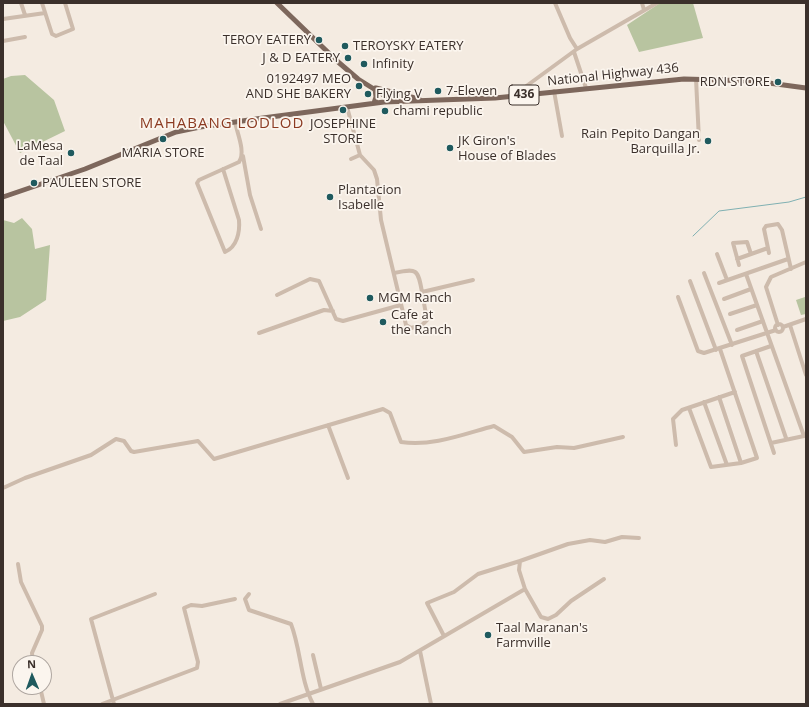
<!DOCTYPE html>
<html>
<head>
<meta charset="utf-8">
<style>
	body { margin:0 }
	#map { position:relative; width:809px; height:707px; overflow:hidden; background:#f4ebe1; font-family:"Open Sans",sans-serif }
	canvas { display:block }
	.frame { position:absolute; inset:0; border:4px solid #3b302b; pointer-events:none }
	.north { position:absolute; left:12px; top:655px; width:40px; height:40px; box-sizing:border-box; background:#fbf5ee; border:1px solid #aea6a0; border-radius:50%; rotate:358deg; font-size:11px; font-weight:700; line-height:16px; text-align:center; color:#3b302b }
	.north::after { content:''; display:block; margin:auto; width:14px; height:18px; background:#1f5a5e; clip-path:polygon(50% 0,100% 100%,50% 72%,0 100%) }
</style>
</head>
<body>
<div id="map">
<canvas width="809" height="707"></canvas>
<div class="frame"></div>
<div class="north">N</div>
</div>
<script>
const ctx = document.querySelector('canvas').getContext('2d');
ctx.lineJoin = 'round';
function fillPath(path, color) {
  ctx.fillStyle = color;
  ctx.fill(path, 'evenodd');
}
function strokePath(path, color, width, dash) {
  ctx.strokeStyle = color;
  ctx.lineWidth = width;
  ctx.lineCap = dash ? 'butt' : 'round';
  ctx.setLineDash(dash || []);
  ctx.stroke(path);
}
function label(font, color, halo, rows, align = 'center') {
  ctx.font = font + ' "Open Sans",sans-serif';
  ctx.lineWidth = 3.5;
  ctx.setLineDash([]);
  ctx.textBaseline = 'middle';
  ctx.strokeStyle = halo;
  ctx.fillStyle = color;
  for (const [text, x, y, turn = 0] of rows) {
    ctx.save();
    ctx.translate(x, y);
    ctx.rotate((+turn || 0) * Math.PI / 180);
    ctx.textAlign = isNaN(turn) ? turn : align;
    if (halo) ctx.strokeText(text, 0, 0);
    ctx.fillText(text, 0, 0);
    ctx.restore();
  }
}
const green = new Path2D(`
	M660,3H693L703,38L639,52L627,25Z
	M25,75L54,100L65,131L20,153L3,121V79L11,76Z
	M22,218L32,229L35,249L50,245L46,300L20,317L3,321V220L14,223Z
	M805,297L806,314L801,315L796,300Z`);
const stream = new Path2D(`
	M693,236L719,211L789,202L806,197`);
const minor = new Path2D(`
	M21,3L25,15
	M42,3L52,34L56,36L73,29L65,3
	M555,3L570,38L577,49
	M642,3L644,10
	M3,19L45,13
	M3,41L25,37
	M574,52L586,88
	M696,79L699,140
	M554,91L562,136
	M522,96V91L525,87L577,49L657,3
	M347,107L360,155L374,170L377,179L381,220L406,325L411,328L422,325L427,320L422,292L473,280
	M243,156L250,195L261,229
	M351,159L360,155
	M223,169L239,220C240,232 237,247 225,252L197,183L199,180L239,162C246,152 237,133 235,122
	M769,253L764,229L766,226L778,224L782,230L791,269
	M717,254L727,280
	M737,259L768,248
	M739,265L733,243L747,242L751,254
	M394,273C417,268 418,269 422,292
	M704,273L732,345
	M746,274L804,436L771,443
	M690,281L716,350
	M719,283L788,259
	M277,295L310,279L319,281L336,319L343,321L401,305
	M678,297L698,351L704,353L776,330
	M724,299L751,289
	M730,314L757,305
	M775 328a4 4 0 1 1 8 0a4 4 0 1 1-8 0Z
	M778,325L766,287L771,277L806,262
	M790,325L806,375
	M783,327L806,319
	M737,330L763,321
	M259,333L324,310L333,311
	M771,346L742,356L774,453
	M756,351L786,438
	M719,397L741,463
	M704,402L727,465
	M689,408L711,467L741,463L757,458L720,349
	M328,425L348,478
	M676,445L673,419L682,410L735,392
	M3,488L25,478L91,455L116,439L124,441L131,451L134,452L198,441L214,459L383,409L390,413L401,442C432,447 464,434 494,426L512,437L524,452L557,447L574,448L623,437
	M18,564L21,582L42,626V630L32,653L33,663
	M525,589L541,617L548,619L556,615L571,601L604,579
	M249,594L245,599L249,610L291,624C301,650 300,679 313,704
	M444,636L427,603L454,592L478,574L520,561
	M420,651L431,704
	M313,655L321,689
	M40,687L44,704
	M102,704L197,668L198,662L184,608L191,605L202,606L235,599
	M114,704L91,619L155,594
	M280,704L400,662L525,589L519,570L520,561L568,544L590,540L605,542L622,537L639,538`);
const major = new Path2D(`
	M277,3L337,61L358,79L393,101
	M376,88L419,99
	M374,103L376,97L375,88
	M3,197L85,169L176,132L200,127L263,118L384,102L495,98L684,79L754,81L806,88`);
const markers = [
	[319,40,4,"#1f5a5e"],
	[345,46,4,"#1f5a5e"],
	[348,58,4,"#1f5a5e"],
	[364,64,4,"#1f5a5e"],
	[778,82,4,"#1f5a5e"],
	[359,86,4,"#1f5a5e"],
	[438,91,4,"#1f5a5e"],
	[368,94,4,"#1f5a5e"],
	[343,110,4,"#1f5a5e"],
	[385,111,4,"#1f5a5e"],
	[163,139,4,"#1f5a5e"],
	[708,141,4,"#1f5a5e"],
	[450,148,4,"#1f5a5e"],
	[71,153,4,"#1f5a5e"],
	[34,183,4,"#1f5a5e"],
	[330,197,4,"#1f5a5e"],
	[370,298,4,"#1f5a5e"],
	[383,322,4,"#1f5a5e"],
	[488,635,4,"#1f5a5e"]
];
const shields = [
	[524,95,30]
];
const shieldNames = [
	["436",524,95]
];
const poiNames = [
	["TEROY EATERY",311,40,"right"],
	["TEROYSKY EATERY",353,46],
	["J & D EATERY",340,58,"right"],
	["Infinity",372,64],
	["0192497 MEO",351,79,"right"],
	["AND SHE BAKERY",351,94,"right"],
	["RDN STORE",770,82,"right"],
	["7-Eleven",446,91],
	["Flying V",376,94],
	["chami republic",393,111],
	["JOSEPHINE",343,124,"center"],
	["STORE",343,139,"center"],
	["Rain Pepito Dangan",700,134,"right"],
	["Barquilla Jr.",700,149,"right"],
	["JK Giron's",458,141],
	["House of Blades",458,156],
	["LaMesa",63,146,"right"],
	["de Taal",63,161,"right"],
	["MARIA STORE",163,153,"center"],
	["PAULEEN STORE",42,183],
	["Plantacion",338,190],
	["Isabelle",338,205],
	["MGM Ranch",378,298],
	["Cafe at",391,315],
	["the Ranch",391,330],
	["Taal Maranan's",496,628],
	["Farmville",496,643]
];
const streetNames = [
	["National Highway 436",613,75,-6]
];
const quarterNames = [
	["MAHABANG LODLOD",222,124]
];
fillPath(green, '#b8c4a0');
strokePath(stream, '#7fb0b2', 1);
strokePath(minor, '#cdbbac', 4);
strokePath(major, '#7d675c', 5);
for (const [x, y, r, color] of markers) {
  const dot = new Path2D();
  dot.arc(x, y, r, 0, 2 * Math.PI);
  ctx.fillStyle = color;
  ctx.fill(dot);
  strokePath(dot, '#fbf5ee', 1.5);
}
for (const [x, y, w] of shields) {
  const box = new Path2D();
  box.roundRect(x - w / 2, y - 10, w, 20, 3);
  ctx.fillStyle = '#fbf5ee';
  ctx.fill(box);
  strokePath(box, '#3b302b', 1);
}
label('bold 12px', '#3b302b', null, shieldNames);
label('13px', '#3b302b', '#fbf5ee', poiNames, 'left');
label('13px', '#3b302b', '#fbf5ee', streetNames);
ctx.letterSpacing = '1px';
label('15px', '#8c3b22', '#fbf5ee', quarterNames);
ctx.letterSpacing = '0px';
</script>
</body>
</html>
